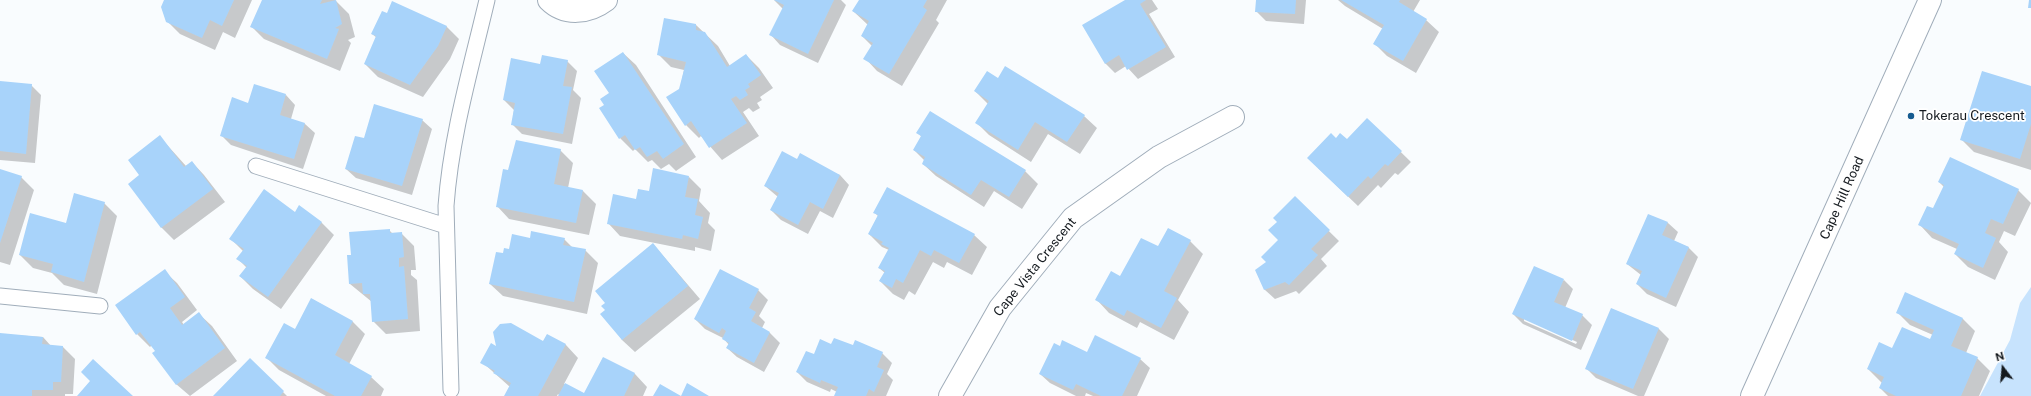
<!DOCTYPE html>
<html>
<head>
<meta charset="utf-8">
<style>
	body { margin:0 }
	#map { position:relative; width:2031px; height:396px; overflow:hidden; background:#f9fcfe; font-family:"Public Sans",sans-serif }
	canvas { display:block }
	.north { position:absolute; left:1983px; top:348px; width:40px; height:40px; -webkit-text-stroke:3px #fff; paint-order:stroke; rotate:344deg; font-size:11px; font-weight:700; line-height:16px; text-align:center; color:#14191e }
	.north::after { content:''; display:block; margin:auto; width:14px; height:18px; background:#14191e; clip-path:polygon(50% 0,100% 100%,50% 72%,0 100%) }
</style>
</head>
<body>
<div id="map">
<canvas width="2031" height="396"></canvas>
<div class="north">N</div>
</div>
<script>
const ctx = document.querySelector('canvas').getContext('2d');
ctx.lineJoin = 'round';
function fillPath(path, color) {
  ctx.fillStyle = color;
  ctx.fill(path, 'evenodd');
}
function strokePath(path, color, width, dash) {
  ctx.strokeStyle = color;
  ctx.lineWidth = width;
  ctx.lineCap = dash ? 'butt' : 'round';
  ctx.setLineDash(dash || []);
  ctx.stroke(path);
}
function label(font, color, halo, rows, align = 'center') {
  ctx.font = font + ' "Public Sans",sans-serif';
  ctx.lineWidth = 3.5;
  ctx.setLineDash([]);
  ctx.textBaseline = 'middle';
  ctx.strokeStyle = halo;
  ctx.fillStyle = color;
  for (const [text, x, y, turn = 0] of rows) {
    ctx.save();
    ctx.translate(x, y);
    ctx.rotate((+turn || 0) * Math.PI / 180);
    ctx.textAlign = isNaN(turn) ? turn : align;
    if (halo) ctx.strokeText(text, 0, 0);
    ctx.fillText(text, 0, 0);
    ctx.restore();
  }
}
const green = new Path2D(`
	M2031,287V396H1980L2010,340L2020,303Z`);
const shadow = new Path2D(`
	M166,0H252L235,38L223,32L215,50L180,34L167,21Z
	M263,0H335L349,14L355,37L348,40L351,43L340,71L264,39L251,26Z
	M774,0H841L846,5L818,63L780,45L771,35L783,9Z
	M860,0H947L936,20L939,23L902,86L877,71L865,58L872,46L862,36L868,25L853,11Z
	M1127,0H1152L1158,9L1149,14L1175,57L1138,79L1126,66L1115,73L1105,63Z
	M1251,0H1306L1304,24L1266,21L1256,11L1257,0Z
	M1338,0H1420L1413,12L1426,20L1439,32L1416,73L1387,56L1374,43L1383,29L1345,6Z
	M696,25L718,46L730,66L746,55L759,68L773,88L760,97L762,100L757,103L760,108L753,112L749,108L743,112L759,136L722,160L701,136L699,138L686,125L680,89L684,70L671,67L658,54Z
	M446,26L459,39L450,59L423,97L378,77L365,64L377,38L372,34Z
	M623,53L636,65L696,157L676,171L669,164L661,169L652,160L648,162L635,149L633,151L620,138L605,105Z
	M567,61L577,71L573,90L581,98L572,144L522,134L512,124L514,110L504,100L541,65Z
	M999,79L1084,116L1097,128L1080,154L1048,134L1031,162L989,135L977,123L988,104L975,91Z
	M0,82L31,85L41,95L35,163L0,160Z
	M2031,87V170L1974,152L1961,139Z
	M286,95L295,105L291,119L305,124L315,133L303,169L231,145L221,135L249,104Z
	M931,113L1025,171L1038,184L1022,209L994,191L984,207L936,176L923,164L925,161L914,150L922,137L918,133Z
	M1367,119L1411,162L1398,175L1395,173L1381,188L1378,185L1358,206L1318,168L1336,139L1347,140Z
	M422,120L432,129L412,195L356,178L346,169L365,140Z
	M160,137L186,166L192,162L204,175L225,202L174,240L161,227L141,175Z
	M560,150L573,163L568,188L583,191L596,204L589,235L509,219L497,206L509,171Z
	M797,160L840,175L849,185L833,218L820,211L808,234L781,220L771,210L778,197L765,186Z
	M0,170L21,177L34,190L10,265L0,262Z
	M689,177L701,189L699,201L710,213L708,223L715,230L711,251L695,247V251L620,236L608,223L650,192Z
	M1939,182L2018,190L2031,203L2015,236L2004,231L1999,242L2008,252L1995,280L1968,267L1955,254L1957,249L1932,238L1920,225L1934,210L1944,187Z
	M1295,198L1339,241L1321,259L1327,266L1299,294L1296,291L1275,299L1265,290L1256,271L1268,262L1279,240L1278,222Z
	M104,203L117,216L97,294L64,285L52,273L33,268L20,255L67,224Z
	M295,213L321,222L334,235L281,309L253,289L240,276L247,268L238,259L243,251L230,238Z
	M875,213L974,235L987,247L972,275L947,262L944,268L933,262L915,295L909,291L904,300L893,294L880,281L885,273L879,268L889,250L882,247L869,234L878,216Z
	M1649,215L1668,223L1678,232L1674,241L1688,247L1698,257L1676,307L1647,294L1637,284L1641,275L1627,264Z
	M1168,229L1190,241L1203,254L1178,300L1189,312L1174,340L1140,322L1137,328L1109,313L1097,300L1158,248Z
	M389,230L393,234L401,233L414,246L416,270H411V275L417,280L420,331L386,334L373,321L372,302L350,284L352,256Z
	M531,239H564L573,248L585,250L598,263L587,314L503,296L490,284L503,254Z
	M653,244L700,299L635,352L622,340L606,310Z
	M164,271L177,283L197,310L182,322L184,325L199,314L212,326L237,361L190,396L176,384L152,345L150,347L137,334Z
	M1564,280L1573,289L1565,308L1582,315L1592,325L1581,350L1523,324L1513,314ZM1524,318L1577,342L1576,344L1524,321Z
	M758,290L768,300L759,316L765,322L762,328L770,333L780,343L764,372L737,357L727,348L729,345L723,338L705,329L695,319Z
	M312,299L353,322L365,334L349,364L371,377L384,389L381,396H326L279,370L266,357L295,330Z
	M1612,309L1659,329L1669,339L1644,396H1638L1596,378L1586,368Z
	M1898,313L1963,319L1975,331L1966,353L1977,358L1990,371L1979,396H1888L1880,388L1882,383L1868,369L1893,349L1930,341L1933,335L1910,325Z
	M0,334L43,337L51,346L63,347L75,359L73,394H65V396H0Z
	M547,335L566,345L578,358L564,384L585,394L603,358L635,374L647,387L643,396H560L558,394L557,396H505L510,387L482,362L498,348L543,342Z
	M832,345L853,347L882,353L892,363L887,374L893,380L886,396H835L837,392L831,389L830,392L807,382L797,372L814,356Z
	M1060,348L1087,354L1140,359L1150,368L1137,396H1093L1086,393L1085,396H1076L1050,383L1040,374Z
	M250,359L287,396H214Z`);
const building = new Path2D(`
	M164,0H234L222,26L210,20L202,38L166,22L161,7Z
	M262,0H322L320,4L336,0L342,24L335,28L339,29L327,59L250,27Z
	M774,0H834L808,54L769,35L784,5Z
	M859,0H927L923,7L927,10L889,74L863,59L873,43L861,36L869,21L852,11Z
	M1125,0H1146L1140,4L1166,47L1127,70L1119,55L1105,64L1082,25Z
	M1256,0H1296L1295,14L1255,12Z
	M1341,0H1400L1399,2L1427,19L1403,61L1373,44L1384,25Z
	M2029,0H2031V8H2028Z
	M392,1L447,26L438,46L410,85L364,64L376,36L371,34L382,11L387,13Z
	M664,18L696,24V30L705,32L727,67L746,54L761,75L748,84L750,87L745,90L748,95L740,100L736,96L731,99L747,123L709,148L691,121L685,126L666,97L679,89L686,62L657,55Z
	M623,52L684,144L663,159L657,151L647,157L640,147L635,150L625,135L619,139L599,108L604,105L600,99L609,93L594,71Z
	M542,55L568,60L563,86L572,87L563,134L511,125L515,103L503,100L511,58L540,64Z
	M1005,66L1085,115L1067,142L1035,122L1018,150L975,123L989,101L974,91L987,71L998,78Z
	M1982,71L2031,86V124L2020,159L1960,140Z
	M0,81L32,84L26,154L0,151Z
	M254,84L286,94L280,115L305,123L294,159L220,136L232,97L248,103Z
	M374,104L423,119L402,186L345,169L355,136L364,138Z
	M930,111L1026,170L1009,197L981,180L971,195L922,164L925,157L913,150L921,136L916,133Z
	M1367,118L1402,151L1388,166L1385,164L1371,179L1368,176L1348,197L1307,158L1331,133L1336,138L1340,133L1347,139Z
	M160,135L184,167L192,161L213,189L161,228L128,184L139,175L128,160Z
	M516,140L561,149L554,184L583,190L576,223L496,207L503,169L508,170Z
	M782,151L797,159L800,153L840,175L823,209L810,202L798,225L770,210L779,193L764,186Z
	M1950,157L2019,189L2003,224L1991,219L1985,233L1996,238L1983,268L1954,254L1959,244L1918,225L1927,206L1933,208L1944,185L1938,182Z
	M653,168L689,176L685,197L698,199L695,215L703,217L698,239L683,235L682,239L607,224L613,194L636,199L638,189L649,191Z
	M0,169L22,176L0,243Z
	M887,187L975,234L959,263L934,250L931,256L920,250L903,283L896,279L892,288L879,281L885,271L878,268L889,248L881,244L883,242L868,234L878,215L873,213Z
	M264,189L295,212L299,205L322,222L268,297L239,276L247,266L236,259L244,249L229,239Z
	M74,193L105,202L84,282L51,272L53,264L19,255L30,213L66,223Z
	M1295,196L1330,230L1311,249L1318,255L1289,285L1285,282L1264,290L1255,270L1266,262L1261,257L1278,240L1268,230L1277,222L1273,218Z
	M1648,214L1668,222L1662,235L1689,247L1666,298L1636,284L1642,271L1626,264Z
	M1168,228L1191,240L1164,291L1177,298L1161,328L1127,310L1124,316L1095,300L1111,271L1120,276L1141,238L1158,246Z
	M390,229V233L402,232L404,257L399,258V267L404,266L408,319L372,322L370,294H363L362,283L349,284L347,255H351L349,232Z
	M531,231L565,238L563,245L586,249L574,302L489,284L496,252L503,253L504,248L509,249L512,234L530,238Z
	M653,243L688,286L622,340L600,314L605,310L601,306L605,303L595,291Z
	M1534,266L1564,279L1554,302L1583,314L1572,341L1512,314Z
	M165,269L185,297L170,308L182,325L199,312L225,348L176,385L152,353L155,351L140,332L136,335L115,305Z
	M720,269L759,289L749,308L756,312L751,321L770,332L754,363L726,348L729,343L722,339L726,331L722,328L719,333L694,319Z
	M1905,292L1963,318L1951,346L1978,357L1961,396H1896L1879,388L1884,377L1867,369L1879,342L1892,348L1902,327L1930,339L1934,330L1896,313Z
	M311,298L353,321L335,355L372,376L361,396H335L265,358L284,323L295,329Z
	M1611,308L1659,328L1633,389L1585,369Z
	M511,323L543,341L547,334L566,344L538,396H504L511,383L493,373L495,371L480,363L491,343L496,346L493,332L500,324Z
	M0,333L43,337L42,344L63,346L61,382H53V390H32V396H0Z
	M1095,335L1141,358L1122,396H1101L1076,384L1073,390L1039,374L1054,343L1060,346L1062,340L1087,352Z
	M834,338L853,345L855,340L883,352L877,367L884,370L874,392L869,389L866,396H834L838,387L821,380L820,383L796,372L806,351L814,354L820,339L831,344Z
	M603,357L635,373L624,396H558L565,383L584,393Z
	M250,358L284,391L280,396H213Z
	M93,359L133,396H77L90,381L81,372Z
	M687,383L709,396H653L660,384L681,396Z`);
const lane = new Path2D(`
	M256,166L446,226
	M0,296L100,306
	M451,390L446,206C451,136 471,68 487,0`);
const street = new Path2D(`
	M549,0C565,16 589,13 606,0
	M950,396L1000,308L1073,218L1159,157L1233,117`);
const secondary = new Path2D(`
	M1752,396L1930,0`);
const markers = [
	[1911,116,4,"#155b90"]
];
const poiNames = [
	["Tokerau Crescent",1919,116]
];
const streetNames = [
	["Cape Hill Road",1842,198,-66],
	["Cape Vista Crescent",1035,267,-51]
];
fillPath(green, '#c7e3fd');
fillPath(shadow, '#0003');
fillPath(building, '#a8d3fa');
strokePath(lane, '#a0adba', 17);
strokePath(street, '#a0adba', 24);
strokePath(secondary, '#a0adba', 24);
strokePath(lane, '#fff', 15);
strokePath(street, '#fff', 22);
strokePath(secondary, '#fff', 22);
for (const [x, y, r, color] of markers) {
  const dot = new Path2D();
  dot.arc(x, y, r, 0, 2 * Math.PI);
  ctx.fillStyle = color;
  ctx.fill(dot);
  strokePath(dot, '#fff', 1.5);
}
label('13px', '#14191e', '#fff', poiNames, 'left');
label('13px', '#14191e', '#fff', streetNames);
</script>
</body>
</html>
